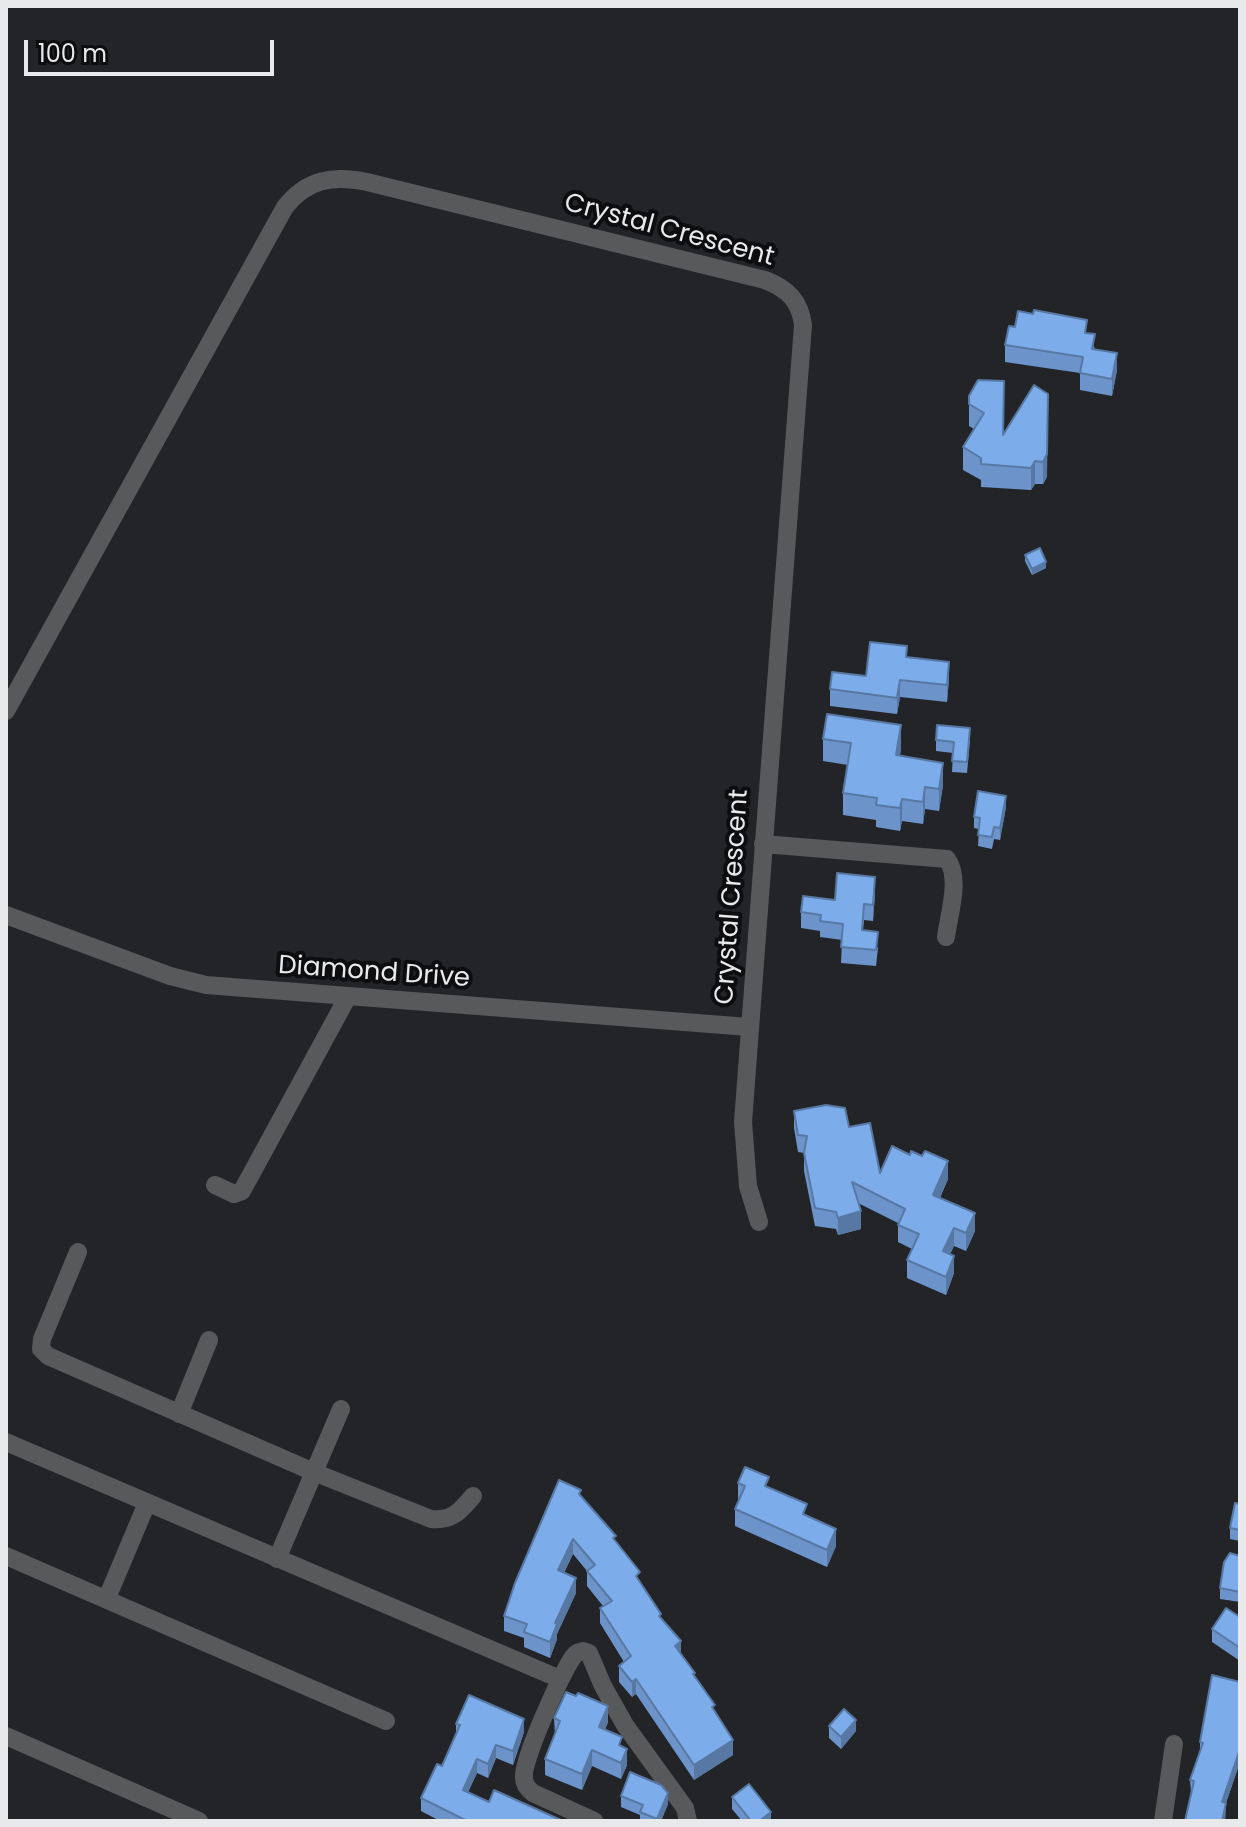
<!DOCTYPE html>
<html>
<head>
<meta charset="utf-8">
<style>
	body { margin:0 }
	#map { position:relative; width:1246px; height:1827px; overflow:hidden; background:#222427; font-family:Poppins,sans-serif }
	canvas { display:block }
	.frame { position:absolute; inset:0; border:8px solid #e7e9ea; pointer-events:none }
	.scale { position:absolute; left:24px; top:40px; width:250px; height:36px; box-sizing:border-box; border:4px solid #e7e9ea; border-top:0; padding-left:10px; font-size:24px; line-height:28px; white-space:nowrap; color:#e7e9ea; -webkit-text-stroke:6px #0d0d0f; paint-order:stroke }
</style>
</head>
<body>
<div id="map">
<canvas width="1246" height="1827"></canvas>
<div class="frame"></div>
<div class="scale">100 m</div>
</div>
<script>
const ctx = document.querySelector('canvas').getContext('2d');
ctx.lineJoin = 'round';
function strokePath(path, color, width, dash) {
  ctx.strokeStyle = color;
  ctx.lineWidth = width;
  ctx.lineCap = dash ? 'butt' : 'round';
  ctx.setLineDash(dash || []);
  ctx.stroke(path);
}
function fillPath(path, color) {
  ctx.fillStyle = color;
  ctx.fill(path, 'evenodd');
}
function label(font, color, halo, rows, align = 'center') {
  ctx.font = font + ' Poppins,sans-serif';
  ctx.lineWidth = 8;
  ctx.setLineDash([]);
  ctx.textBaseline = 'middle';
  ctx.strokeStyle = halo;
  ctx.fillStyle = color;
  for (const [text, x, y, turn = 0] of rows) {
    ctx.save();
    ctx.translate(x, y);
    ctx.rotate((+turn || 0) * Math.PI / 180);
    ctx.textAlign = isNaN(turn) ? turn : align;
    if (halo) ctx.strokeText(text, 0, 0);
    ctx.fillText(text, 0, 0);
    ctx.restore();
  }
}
const minor = new Path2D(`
	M6,711L285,207C307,179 333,175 367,182L765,280C788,289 800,301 803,325L743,1122L748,1186L759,1222
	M763,844L947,859C961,878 949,914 946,937
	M6,915L170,976L206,985L749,1027
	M215,1185L234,1194L242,1191L347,998
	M78,1252L42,1339L41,1349L48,1356L316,1473L431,1519C453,1521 460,1511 473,1496
	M179,1414L209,1340
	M6,1442L560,1679
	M6,1556L386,1721
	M277,1559L341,1409
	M107,1598L147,1503
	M6,1736L199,1821
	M594,1821L533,1793C528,1789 524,1785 524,1778C521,1762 562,1673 573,1657C577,1652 577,1653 583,1651L589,1653L603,1686L625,1725L685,1808L688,1821
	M1163,1821L1174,1744`);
const wall = new Path2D(`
	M1033,314L1087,333L1095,349L1117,370L1112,396L1080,390V373L1005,362V345L1015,327Z
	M1034,385L1047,477L1043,484H1035L1031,490L981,487V480L963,470V447L974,429L969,426V396L1004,435Z
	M1025,555L1046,568L1032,575L1025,561Z
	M907,657L949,679L947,702L900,697L897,714L830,706V689L866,676Z
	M823,739L901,748L900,756L943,785L939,811L925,809L923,824L902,821L900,831L876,827V820L843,815V793L848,765L823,761Z
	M936,740H970L967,773L952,772L953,753L936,751Z
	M1006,807L1000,840L994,839L992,849L978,846L979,829L974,828V817Z
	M875,893L873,921L864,920L863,930L878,948L876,966L841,963L842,940L820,937V931L801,928V912L835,900Z
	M794,1111L849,1127L880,1173L948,1179L940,1198L975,1231L966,1251L954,1246L950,1254L954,1273L946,1295L907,1278V1260L912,1249L898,1242V1223L858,1203L861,1229L838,1235L836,1229L815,1226L804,1171V1153L798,1152L794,1128Z
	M738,1483L769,1488L807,1516L836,1546L827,1567L735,1526V1509L739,1500H738Z
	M581,1496L616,1542L640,1583L715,1712L733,1755L694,1780L636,1694L632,1697L619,1682V1666L624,1662L600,1623V1608L603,1606L587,1586V1571L573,1554L564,1573L576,1593L557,1634V1639L550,1658L524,1647V1638L504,1631V1616Z
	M1240,1504V1541L1230,1539V1528Z
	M1240,1556V1602L1220,1599V1588Z
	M1240,1617V1661L1212,1642V1629Z
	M554,1718L608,1722L605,1730L622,1747L627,1765L621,1779L592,1766L582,1790L545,1775V1759L555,1735Z
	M456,1724L524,1732L513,1765L496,1758L488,1778L477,1773L468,1792L489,1802L563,1821H440L421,1811V1798L442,1766L456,1733Z
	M829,1726L856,1731L841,1749L829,1738Z
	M1200,1742L1240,1762L1226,1803L1225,1821H1185L1191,1793L1190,1780L1200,1750Z
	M621,1796L668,1804L661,1821H640V1815L621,1807Z
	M732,1797L771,1821H742L732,1809Z`);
const shadedWall = new Path2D(`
	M1117,353V370L1112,396V379Z
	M1048,417L1047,477L1043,484V462Z
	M1035,461V484L1031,490V468Z
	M1046,562V568L1032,575V569Z
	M949,662V679L947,702V685Z
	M900,680V697L897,714V698Z
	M901,725V748L896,778V755Z
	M943,763V785L939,811V789Z
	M925,787V809L923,824V802Z
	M1006,796V807L1000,840V828Z
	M902,799V821L900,831V808Z
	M875,877V893L873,921V905Z
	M948,1161V1179L933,1212V1195Z
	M861,1211V1229L838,1235V1218Z
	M975,1213V1231L966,1251V1233Z
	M954,1228V1246L943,1269V1251Z
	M954,1256V1273L946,1295V1277Z
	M836,1529V1546L827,1567V1550Z
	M573,1539V1554L558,1585V1570Z
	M576,1578V1593L557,1634V1639L550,1658V1642L555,1623Z
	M681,1641V1656L675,1646Z
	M636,1679V1694L632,1697V1682Z
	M608,1706V1722L599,1743V1727Z
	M524,1719V1732L513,1765V1751Z
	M856,1720V1731L841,1749V1737Z
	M733,1740V1755L694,1780V1765Z
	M496,1745V1758L488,1778V1764Z
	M627,1749V1765L621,1779V1763Z
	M1240,1749V1762L1226,1803L1225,1821H1222V1802Z
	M592,1750V1766L582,1790V1774Z
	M477,1759V1773L463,1803V1790Z
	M668,1793V1804L661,1821H657Z
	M771,1812V1821H759Z`);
const building = new Path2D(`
	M1034,310L1087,320L1085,333L1095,334L1092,349L1117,353L1112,379L1080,373L1083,357L1005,345L1009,326L1015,327L1018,311L1033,314Z
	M978,380L1004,381L1003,435L1034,385L1048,394L1047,454L1043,462L1035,461L1031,468L981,464V458L963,447L984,413L969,404V396Z
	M1040,548L1046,562L1032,569L1025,555Z
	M870,642L907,646L906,657L949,662L947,685L900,680L897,698L830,689L832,672L866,676Z
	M827,714L901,725L896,755L943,763L939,789L925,787L923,802L902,799L900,808L876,805L877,798L843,793L851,743L823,739Z
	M937,725L970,728L967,762L952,761L954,742L936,740Z
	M978,791L1006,796L1000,828L994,827L992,837L978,835L980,818L974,817Z
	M837,873L875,877L873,905L864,904L862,930L878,932L876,950L841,947L843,924L820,921L821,915L801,912L803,896L835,900Z
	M826,1105L845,1108L849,1127L870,1123L880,1173L892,1146L910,1155L911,1151L922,1156L925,1151L948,1161L933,1195L975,1213L966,1233L954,1228L943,1251L954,1256L946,1277L907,1260L919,1234L898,1225L905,1209L852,1182L861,1211L838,1218L836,1212L815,1208L804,1153L807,1136L798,1135L794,1111Z
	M745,1467L769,1477L765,1486L807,1504L803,1514L836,1529L827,1550L735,1509L745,1486L738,1483Z
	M559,1480L581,1490L579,1494L616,1536L613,1538L640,1572L636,1576L661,1614L659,1616L681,1641L675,1646L695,1673L693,1674L715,1705L712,1707L733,1740L694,1765L636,1679L632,1682L619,1666L631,1656L600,1608L612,1601L587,1571L595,1565L573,1539L558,1570L576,1578L555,1623L557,1624L550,1642L524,1632L527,1624L504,1616L515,1583Z
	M1235,1503L1240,1504V1530L1230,1528Z
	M1230,1553L1240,1556V1592L1220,1588L1224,1562Z
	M1226,1608L1240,1617V1648L1212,1629Z
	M1212,1675L1240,1682V1715L1239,1720L1240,1721V1749L1222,1802L1226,1803L1222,1821H1185L1194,1781L1190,1780L1203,1743L1200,1742Z
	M566,1692L576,1696L578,1693L608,1706L599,1727L622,1737L619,1745L627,1749L621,1763L592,1750L582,1774L545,1759L560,1721L554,1718Z
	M469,1695L524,1719L513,1751L496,1745L488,1764L477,1759L463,1790L489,1802L494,1790L563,1821H467L421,1798L437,1764L442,1766L460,1725L456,1724Z
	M844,1709L856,1720L841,1737L829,1726Z
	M630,1772L661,1785L668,1793L657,1819L640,1812L643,1805L621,1796Z
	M749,1784L771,1812L759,1821H751L732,1797Z`);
const streetNames = [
	["Crystal Crescent",669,231,15],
	["Crystal Crescent",733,897,-86],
	["Diamond Drive",374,973,4]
];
strokePath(minor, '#57595a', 18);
fillPath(wall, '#6c94ca');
fillPath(shadedWall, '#5878a4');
fillPath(building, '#7daceb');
strokePath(building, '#5878a4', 2);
label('26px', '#e7e9ea', '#0d0d0f', streetNames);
</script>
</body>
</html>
